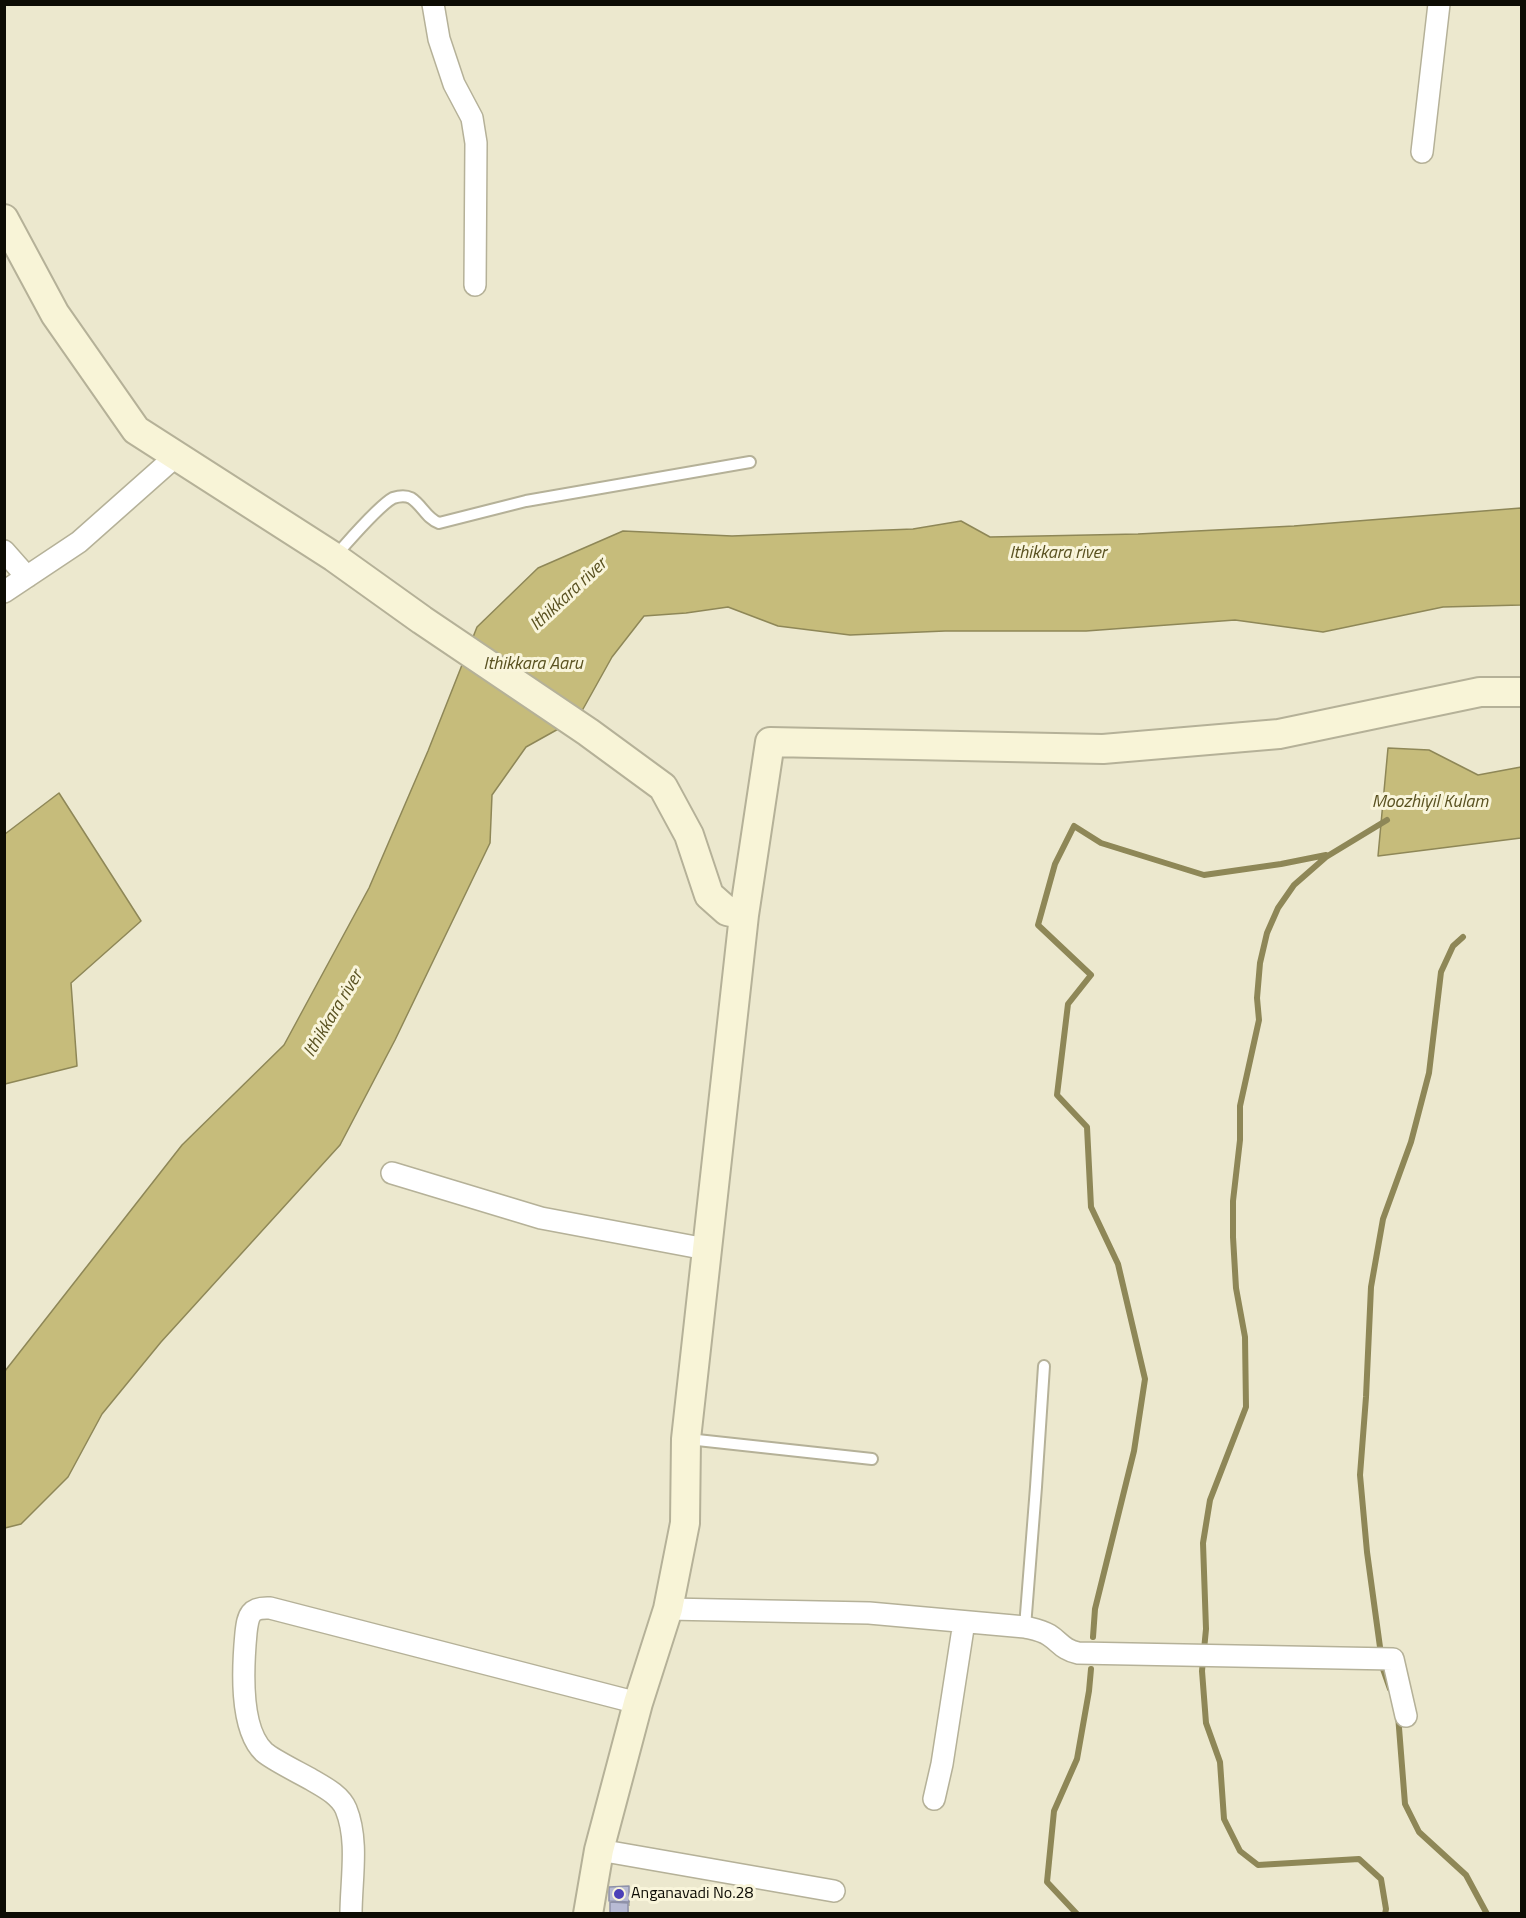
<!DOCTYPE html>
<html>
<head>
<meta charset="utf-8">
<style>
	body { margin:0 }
	#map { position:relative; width:1526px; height:1918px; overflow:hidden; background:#ece8ce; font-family:"Titillium Web",sans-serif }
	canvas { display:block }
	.frame { position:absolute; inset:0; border:6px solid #0d0c04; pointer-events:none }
</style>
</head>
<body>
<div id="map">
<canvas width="1526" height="1918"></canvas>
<div class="frame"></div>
</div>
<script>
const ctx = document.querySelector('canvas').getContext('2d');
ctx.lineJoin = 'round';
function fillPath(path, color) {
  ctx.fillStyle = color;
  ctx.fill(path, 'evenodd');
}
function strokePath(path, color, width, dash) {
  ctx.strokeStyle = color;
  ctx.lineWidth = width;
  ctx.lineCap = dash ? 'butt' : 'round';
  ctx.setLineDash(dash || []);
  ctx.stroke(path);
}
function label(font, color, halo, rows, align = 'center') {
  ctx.font = font + ' "Titillium Web",sans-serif';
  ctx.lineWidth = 6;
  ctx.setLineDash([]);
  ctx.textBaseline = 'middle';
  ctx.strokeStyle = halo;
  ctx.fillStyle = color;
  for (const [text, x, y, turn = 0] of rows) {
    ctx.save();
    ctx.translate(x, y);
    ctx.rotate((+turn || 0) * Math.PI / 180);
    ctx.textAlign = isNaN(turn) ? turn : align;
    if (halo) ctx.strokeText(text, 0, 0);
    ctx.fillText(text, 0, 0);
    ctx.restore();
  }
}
const water = new Path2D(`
	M1521,508V605L1443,607L1323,632L1235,620L1086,631H945L850,635L778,626L728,607L686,613L644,616L612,657L578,718L526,747L492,795L490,843L395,1040L340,1145L161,1342L102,1414L68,1477L21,1524L5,1528V1371L182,1145L284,1045L369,888L428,751L477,627L538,568L623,531L732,536L913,529L961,521L990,537L1138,534L1294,526Z
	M1388,748L1429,750L1478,775L1521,767V838L1378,856Z
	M59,793L141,921L71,983L77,1066L5,1084V834Z`);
const shadow = new Path2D(`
	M610,1888H628L630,1893V1906H628L629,1914H612Z`);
const stream = new Path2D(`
	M1093,1637L1095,1609L1134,1451L1145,1379L1118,1264L1091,1207L1087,1127L1057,1095L1068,1004L1091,975L1038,925L1055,864L1074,826L1101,843L1204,875L1281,864L1326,855
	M1390,1689L1383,1669L1367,1552L1360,1475L1366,1397L1371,1287L1383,1219L1411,1142L1429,1073L1441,972L1453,946L1463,937
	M1398,1715L1405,1804L1419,1832L1466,1875L1487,1914
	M1077,1914L1047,1882L1054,1811L1077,1759L1089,1691L1091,1669
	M1385,1914L1386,1909L1381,1879L1359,1859L1258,1865L1240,1851L1224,1819L1220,1762L1206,1723L1202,1671L1206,1629L1203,1543L1210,1500L1246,1407L1245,1337L1236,1288L1233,1237V1201L1240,1140V1106L1259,1020L1257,998L1260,963L1267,933L1278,908L1294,885L1326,857L1387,820`);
const building = new Path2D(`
	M629,1886V1902L609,1901V1887Z
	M610,1902L628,1903V1914H610Z`);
const lane = new Path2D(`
	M336,555C348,542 378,506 393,498C399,496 405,495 411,498C422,505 427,519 439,523L526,501L750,462
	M688,1439L872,1459
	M1025,1627L1036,1487L1044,1366`);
const street = new Path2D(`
	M433,4L439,39L454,84L472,118L476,143L475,285
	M1422,152L1439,4
	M4,551L27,577
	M4,592L79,542L176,456
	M392,1173L541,1218L706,1249
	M668,1609L869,1613L1025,1627C1033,1629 1041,1630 1049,1635C1060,1642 1063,1650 1078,1653L1393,1659L1406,1716
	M934,1799L942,1764L964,1622
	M599,1850L834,1891
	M351,1914C351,1880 359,1841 346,1809C340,1795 324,1787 312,1780C300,1773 273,1760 264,1752C239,1728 243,1665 246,1633C248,1615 250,1607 270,1608L638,1703`);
const secondary = new Path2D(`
	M4,219L55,314L136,430L334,557L422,620L588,732L663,787L689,835L709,895L727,911L744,915L770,742L1103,749L1279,734L1480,692H1522
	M588,1914L599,1850L638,1703L668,1609L685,1523L686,1439L744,915`);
const markers = [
	[619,1894,6,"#4c41b8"]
];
const poiNames = [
	["Anganavadi No.28",631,1894]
];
const waterNames = [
	["Ithikkara river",1058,554],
	["Ithikkara river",569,595,-43],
	["Ithikkara Aaru",533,665],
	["Moozhiyil Kulam",1430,803],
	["Ithikkara river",334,1014,-59]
];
fillPath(water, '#c6bc7b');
strokePath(water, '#8e8757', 1.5);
fillPath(shadow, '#0003');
strokePath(stream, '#8e8757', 6);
fillPath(building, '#b8bbd4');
strokePath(building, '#8e91a8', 1.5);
strokePath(lane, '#b5b198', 14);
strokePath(street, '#b5b198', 24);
strokePath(secondary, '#b5b198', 32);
strokePath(lane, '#fff', 10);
strokePath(street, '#fff', 21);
strokePath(secondary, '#f8f4d7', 28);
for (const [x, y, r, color] of markers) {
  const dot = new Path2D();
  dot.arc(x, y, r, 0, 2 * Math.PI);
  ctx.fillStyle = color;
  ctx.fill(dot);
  strokePath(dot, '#f9f5db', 2);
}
label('16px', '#0d0c04', '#f9f5db', poiNames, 'left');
label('italic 18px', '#5a5221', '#f9f5db', waterNames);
</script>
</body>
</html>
